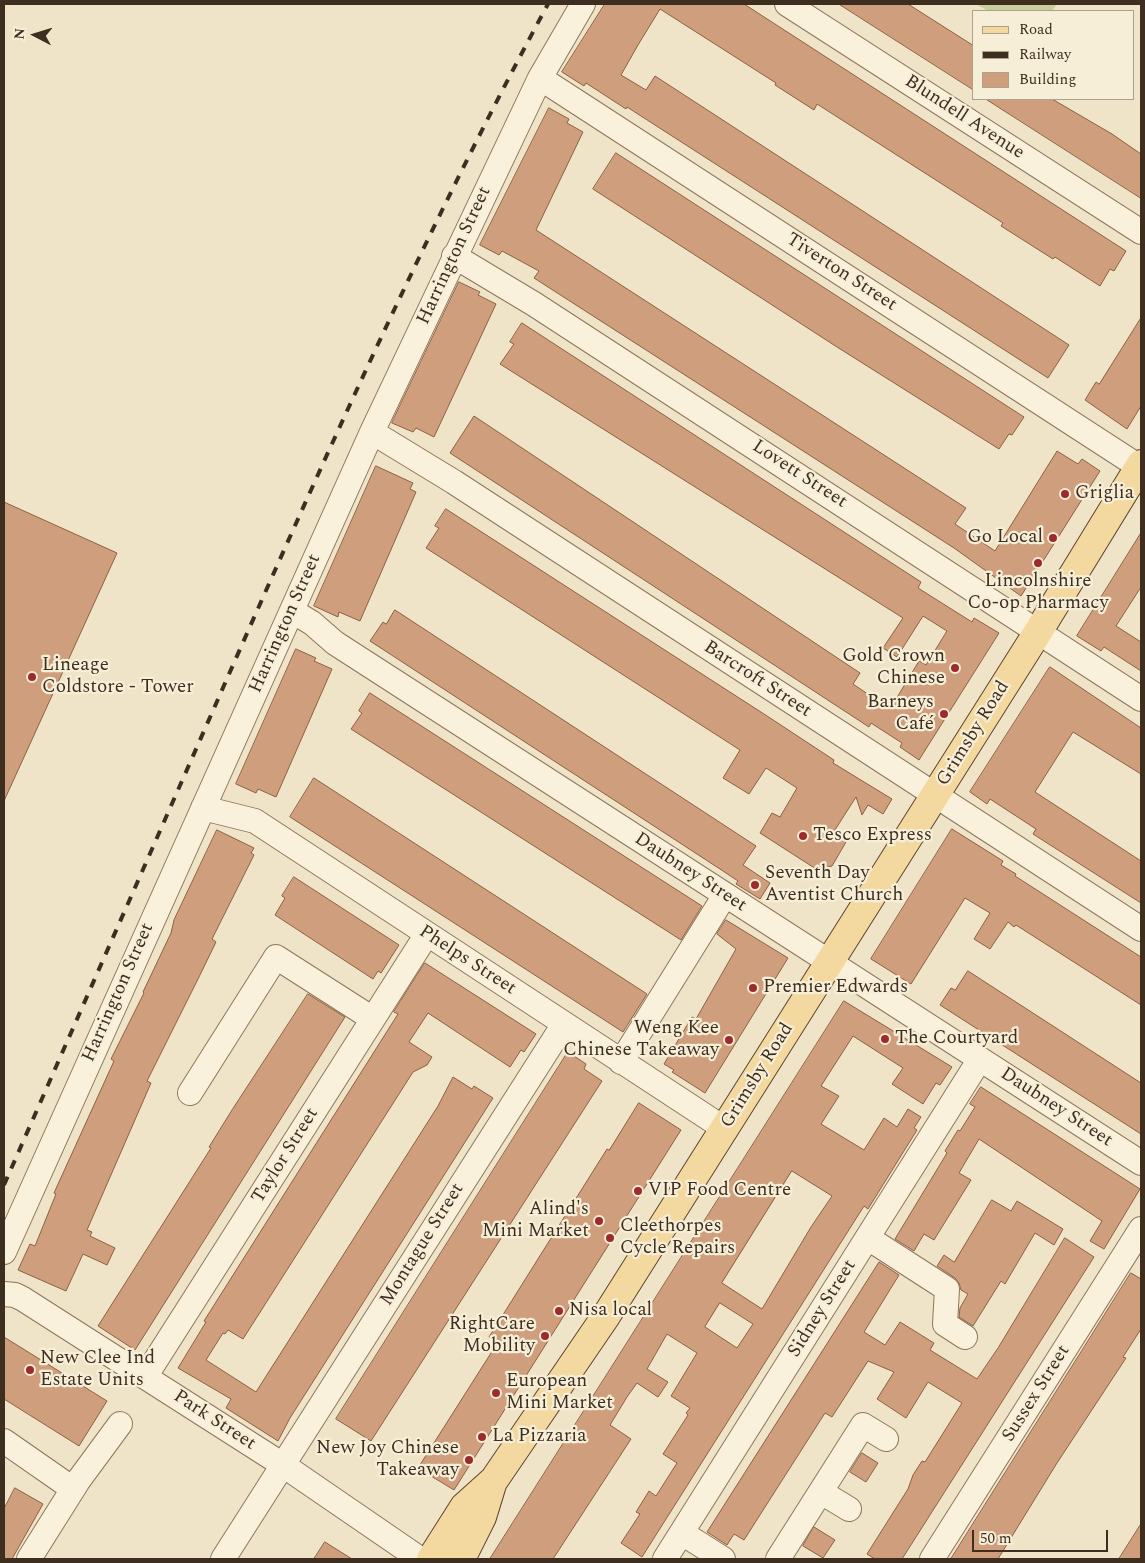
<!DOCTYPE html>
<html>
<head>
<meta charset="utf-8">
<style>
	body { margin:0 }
	#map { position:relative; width:1145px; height:1563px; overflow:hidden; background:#f0e4c8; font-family:Spectral,serif }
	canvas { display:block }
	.frame { position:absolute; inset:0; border:5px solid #3d2e20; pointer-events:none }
	.legend { position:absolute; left:972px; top:10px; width:162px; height:90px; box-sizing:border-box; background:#f7eed8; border:1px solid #ada18e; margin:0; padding:6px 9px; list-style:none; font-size:15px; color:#3d2e20 }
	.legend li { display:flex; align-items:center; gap:10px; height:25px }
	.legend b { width:25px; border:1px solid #ada18e }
	.north { position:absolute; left:10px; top:10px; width:50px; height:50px; -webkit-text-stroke:4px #f7eed8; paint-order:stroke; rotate:275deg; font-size:14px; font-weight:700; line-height:20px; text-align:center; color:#3d2e20 }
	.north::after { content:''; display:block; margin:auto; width:18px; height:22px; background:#3d2e20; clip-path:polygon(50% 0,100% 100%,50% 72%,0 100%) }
	.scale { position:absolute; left:972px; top:1530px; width:136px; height:22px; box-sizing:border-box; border:2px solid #3d2e20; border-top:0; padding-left:6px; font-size:15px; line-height:18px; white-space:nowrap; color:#3d2e20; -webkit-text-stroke:4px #f7eed8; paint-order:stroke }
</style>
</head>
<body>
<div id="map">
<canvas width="1145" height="1563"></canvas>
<div class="frame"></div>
<ul class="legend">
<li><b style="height:6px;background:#f3d9a0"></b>Road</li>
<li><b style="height:6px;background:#3d2e20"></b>Railway</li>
<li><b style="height:14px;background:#cf9f7d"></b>Building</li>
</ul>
<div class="north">N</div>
<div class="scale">50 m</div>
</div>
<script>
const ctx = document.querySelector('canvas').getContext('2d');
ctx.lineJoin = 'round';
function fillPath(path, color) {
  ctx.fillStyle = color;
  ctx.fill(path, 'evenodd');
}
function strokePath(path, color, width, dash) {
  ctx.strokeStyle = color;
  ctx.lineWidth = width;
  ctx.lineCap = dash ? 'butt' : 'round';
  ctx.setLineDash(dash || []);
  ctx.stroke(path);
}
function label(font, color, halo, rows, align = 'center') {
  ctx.font = font + ' Spectral,serif';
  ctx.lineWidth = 4.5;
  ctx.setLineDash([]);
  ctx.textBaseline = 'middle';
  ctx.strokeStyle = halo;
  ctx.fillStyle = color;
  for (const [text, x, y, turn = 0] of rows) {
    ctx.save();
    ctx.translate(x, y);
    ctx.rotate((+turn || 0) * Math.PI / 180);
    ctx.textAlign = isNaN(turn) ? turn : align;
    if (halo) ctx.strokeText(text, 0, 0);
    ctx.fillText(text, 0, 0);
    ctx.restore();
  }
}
const green = new Path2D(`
	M976,4H1057L1052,11H988Z`);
const building = new Path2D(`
	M605,4H744L1126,251L1114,271L1110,269L1100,286L1055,257L1053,259L1031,245L1001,226L1003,223L817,104L814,110L775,85L776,83L660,9L638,45L621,75L646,90L655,76L1069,345L1048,378L627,107L626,109L586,83L584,86L562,72Z
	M839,4H908L974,46V90Z
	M986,99H1052L1112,134L1141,154V198Z
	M549,108L569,119L567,123L583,132L536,230L966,508L955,524L995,551L1057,451L1078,464L1082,459L1100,471L1021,596L954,548L534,278L539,271L502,251L499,255L480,245Z
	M616,153L1024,417L1012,435L1009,434L999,449L837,347L593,189Z
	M459,282L480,292L478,295L496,304L434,437L416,428L413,432L392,423Z
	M1141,318V406L1127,429L1085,400L1096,382L1099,384Z
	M522,323L921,582L918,588L972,622L974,618L999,633L919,760L900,747L902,743L871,723L869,727L450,453L474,416L860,673L853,684L890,709L919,661L926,665L947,631L923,616L897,657L883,648L903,618L500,364L514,344L510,342Z
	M376,466L413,483L410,489L416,492L360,621L339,612L338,617L314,606Z
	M4,502L117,553L4,801Z
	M446,509L764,714L834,760L833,763L892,799L883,814L868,805L862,815L856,797L833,833L846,842L832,866L816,869L760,833L772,813L780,817L797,788L766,768L749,794L723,778L740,750L426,548L439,528L435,526Z
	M1141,533V587L1116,626L1141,642V671L1104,647L1101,651L1077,636Z
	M395,610L756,846L743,865L770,883L760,899L736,884L738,881L723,871L370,641L383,622L386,624Z
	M296,649L316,658L314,661L332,669L276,797L258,789L256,793L236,784Z
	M1050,667L1141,728V774L1073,732L1035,792L1141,861V903L1033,834L1036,829L990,799L987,804L970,792Z
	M370,693L702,906L681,940L351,729L362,713L359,711Z
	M314,778L647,994L623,1032L290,817Z
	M952,829L1003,861L1001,865L1016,874L1015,876L1141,957V1005L1016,925L1014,927L1008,922L990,949L974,939L990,913L965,898L911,984L871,959Z
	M217,830L254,848L251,853L254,855L212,939L216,942L199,977L147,1081L151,1083L87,1230L92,1232L90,1236L115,1248L107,1265L83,1254L66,1291L18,1270L30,1244L35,1246L56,1194L54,1193L114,1061L111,1059L144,993L143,992L171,933L174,920Z
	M294,877L399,945L381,973L378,971L373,979L275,915L285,898L282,896Z
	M726,920L788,958L705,1093L672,1072L674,1070L664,1064L692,1017L696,1019L736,949L717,934Z
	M425,963L536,1034L524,1052L521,1050L510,1067L428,1013L409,1042L432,1057L427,1065L413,1072L243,1339L228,1330L225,1334L223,1333L206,1360L256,1392L438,1106L453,1077L472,1089L474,1086L493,1098L290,1418L278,1441L226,1408L231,1399L178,1368L206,1322L204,1321L398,1014L394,1012Z
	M968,971L1141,1083V1134L940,1005L951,988L955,990Z
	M308,994L345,1017L135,1350L98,1326L211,1148L209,1147L232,1110Z
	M844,1001L952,1067L940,1085L936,1083L923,1104L892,1084L903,1068L853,1036L821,1086L839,1096L821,1124L864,1150L884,1118L897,1127L908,1109L921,1117L914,1128L917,1130L868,1209L864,1206L642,1557L621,1543L640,1514L636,1512L649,1491L656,1496L677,1463L663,1454L688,1415L686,1413L690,1408L671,1396L697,1353L667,1334L647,1369L668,1382L658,1397L637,1383L627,1397L610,1425L631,1439L553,1559H490ZM792,1171L832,1196L811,1227L762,1309L722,1283ZM720,1303L753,1324L737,1348L705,1327Z
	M568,1052L586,1064L584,1069L602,1081L371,1441L336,1419Z
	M981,1087L1140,1189L1104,1249L1090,1241L1102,1221L979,1139L959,1173L971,1180L934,1240L924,1234L914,1251L895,1239L947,1153L945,1151L958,1130L960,1131L975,1107L970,1104Z
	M639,1103L681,1130L454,1490L418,1468L498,1342L489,1337L607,1149L609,1150Z
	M992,1200L1011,1211L1017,1201L1063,1229L1054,1245L1035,1233L1005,1284L1001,1281L973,1326L959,1317L960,1308L968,1294L961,1290L959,1283L955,1278L937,1266L944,1255L954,1262Z
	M1065,1238L1094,1257L902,1559H875L867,1554L908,1489L913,1475L922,1461L925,1462L962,1403L928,1382L906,1418L877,1399L894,1372L868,1361L832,1417L825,1413L744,1540L734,1534L727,1545L707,1532L879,1262L899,1275L864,1332L885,1345L900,1322L934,1343L930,1350L977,1379L998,1348Z
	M1131,1273L1141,1279V1329L1123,1357L1126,1358L1057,1463L998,1559H951Z
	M4,1337L107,1401L79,1446L4,1399Z
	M862,1453L878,1463L866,1482L850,1472Z
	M15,1488L43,1504L12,1559H4V1509Z
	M1141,1524V1559H1119Z
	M814,1527L835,1540L823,1558L803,1546Z
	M325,1542L352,1559H314Z`);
const minor = new Path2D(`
	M787,4L1141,232
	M540,78L1141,468
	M454,256L534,304L1141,699
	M372,432L454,482L1141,929
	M292,611L312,623L335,643L1141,1163
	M203,808L255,821L725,1129
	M621,1062L725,895
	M190,1093L276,957L373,1019
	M868,1238L947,1289L945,1324L965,1337
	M4,1252L372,432L540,78L583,4
	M4,1294L15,1295L23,1299L283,1465L420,1559
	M145,1377L427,934
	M4,1441L73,1489
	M821,1492L849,1509
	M682,1533L723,1559
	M29,1559L78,1481L120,1424
	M223,1559L564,1024
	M665,1559L980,1059
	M778,1559L863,1425L886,1439
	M932,1559L1141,1229`);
const major = new Path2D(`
	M431,1559L464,1507L494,1480L606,1316L1038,632L1141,464
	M461,1559L482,1517L493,1481`);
const rail = new Path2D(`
	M4,1185C80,1012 157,838 233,665C332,441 432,219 548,4`);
const markers = [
	[1065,494,5,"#9e2a2b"],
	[1053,538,5,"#9e2a2b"],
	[1038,563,5,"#9e2a2b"],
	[955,668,5,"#9e2a2b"],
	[32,677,5,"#9e2a2b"],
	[944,714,5,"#9e2a2b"],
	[803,836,5,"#9e2a2b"],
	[755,885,5,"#9e2a2b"],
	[753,988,5,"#9e2a2b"],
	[885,1039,5,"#9e2a2b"],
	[729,1040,5,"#9e2a2b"],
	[638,1191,5,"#9e2a2b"],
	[599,1221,5,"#9e2a2b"],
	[610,1238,5,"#9e2a2b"],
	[559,1311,5,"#9e2a2b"],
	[545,1336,5,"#9e2a2b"],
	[30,1370,5,"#9e2a2b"],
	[496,1393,5,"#9e2a2b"],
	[482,1437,5,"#9e2a2b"],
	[469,1460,5,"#9e2a2b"]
];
const streetNames = [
	["Blundell Avenue",964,118,33],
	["Harrington Street",455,256,-65],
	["Tiverton Street",841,273,33],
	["Lovett Street",799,475,33],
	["Harrington Street",286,624,-66],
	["Barcroft Street",757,680,33],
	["Grimsby Road",974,734,-58],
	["Daubney Street",690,873,33],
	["Phelps Street",467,961,33],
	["Harrington Street",119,993,-66],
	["Grimsby Road",758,1076,-58],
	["Daubney Street",1056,1108,33],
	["Taylor Street",286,1156,-58],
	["Montague Street",423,1245,-58],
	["Sidney Street",823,1309,-58],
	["Sussex Street",1037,1394,-58],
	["Park Street",214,1421,33]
];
const poiNames = [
	["Griglia",1075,494],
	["Go Local",1043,538,"right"],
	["Lincolnshire",1038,582,"center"],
	["Co-op Pharmacy",1038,604,"center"],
	["Gold Crown",945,657,"right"],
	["Chinese",945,679,"right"],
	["Lineage",42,666],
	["Coldstore - Tower",42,688],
	["Barneys",934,703,"right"],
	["Café",934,725,"right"],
	["Tesco Express",813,836],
	["Seventh Day",765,874],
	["Aventist Church",765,896],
	["Premier Edwards",763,988],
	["Weng Kee",719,1029,"right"],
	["Chinese Takeaway",719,1051,"right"],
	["The Courtyard",895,1039],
	["VIP Food Centre",648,1191],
	["Alind's",589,1210,"right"],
	["Mini Market",589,1232,"right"],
	["Cleethorpes",620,1227],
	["Cycle Repairs",620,1249],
	["Nisa local",569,1311],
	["RightCare",535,1325,"right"],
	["Mobility",535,1347,"right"],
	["New Clee Ind",40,1359],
	["Estate Units",40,1381],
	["European",506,1382],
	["Mini Market",506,1404],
	["La Pizzaria",492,1437],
	["New Joy Chinese",459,1449,"right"],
	["Takeaway",459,1471,"right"]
];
fillPath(green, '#c9cf9b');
fillPath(building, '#cf9f7d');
strokePath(building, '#8d5f41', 1);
strokePath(minor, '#8d765c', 26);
strokePath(major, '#5b4430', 30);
strokePath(minor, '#faf1dc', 24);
strokePath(major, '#f3d9a0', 28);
strokePath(rail, '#3d2e20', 4, [9, 9]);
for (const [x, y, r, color] of markers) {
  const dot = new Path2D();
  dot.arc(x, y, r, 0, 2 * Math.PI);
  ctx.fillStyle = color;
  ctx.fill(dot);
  strokePath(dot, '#f7eed8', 2);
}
label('19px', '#3d2e20', '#f7eed8', streetNames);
label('19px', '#3d2e20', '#f7eed8', poiNames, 'left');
</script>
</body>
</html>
